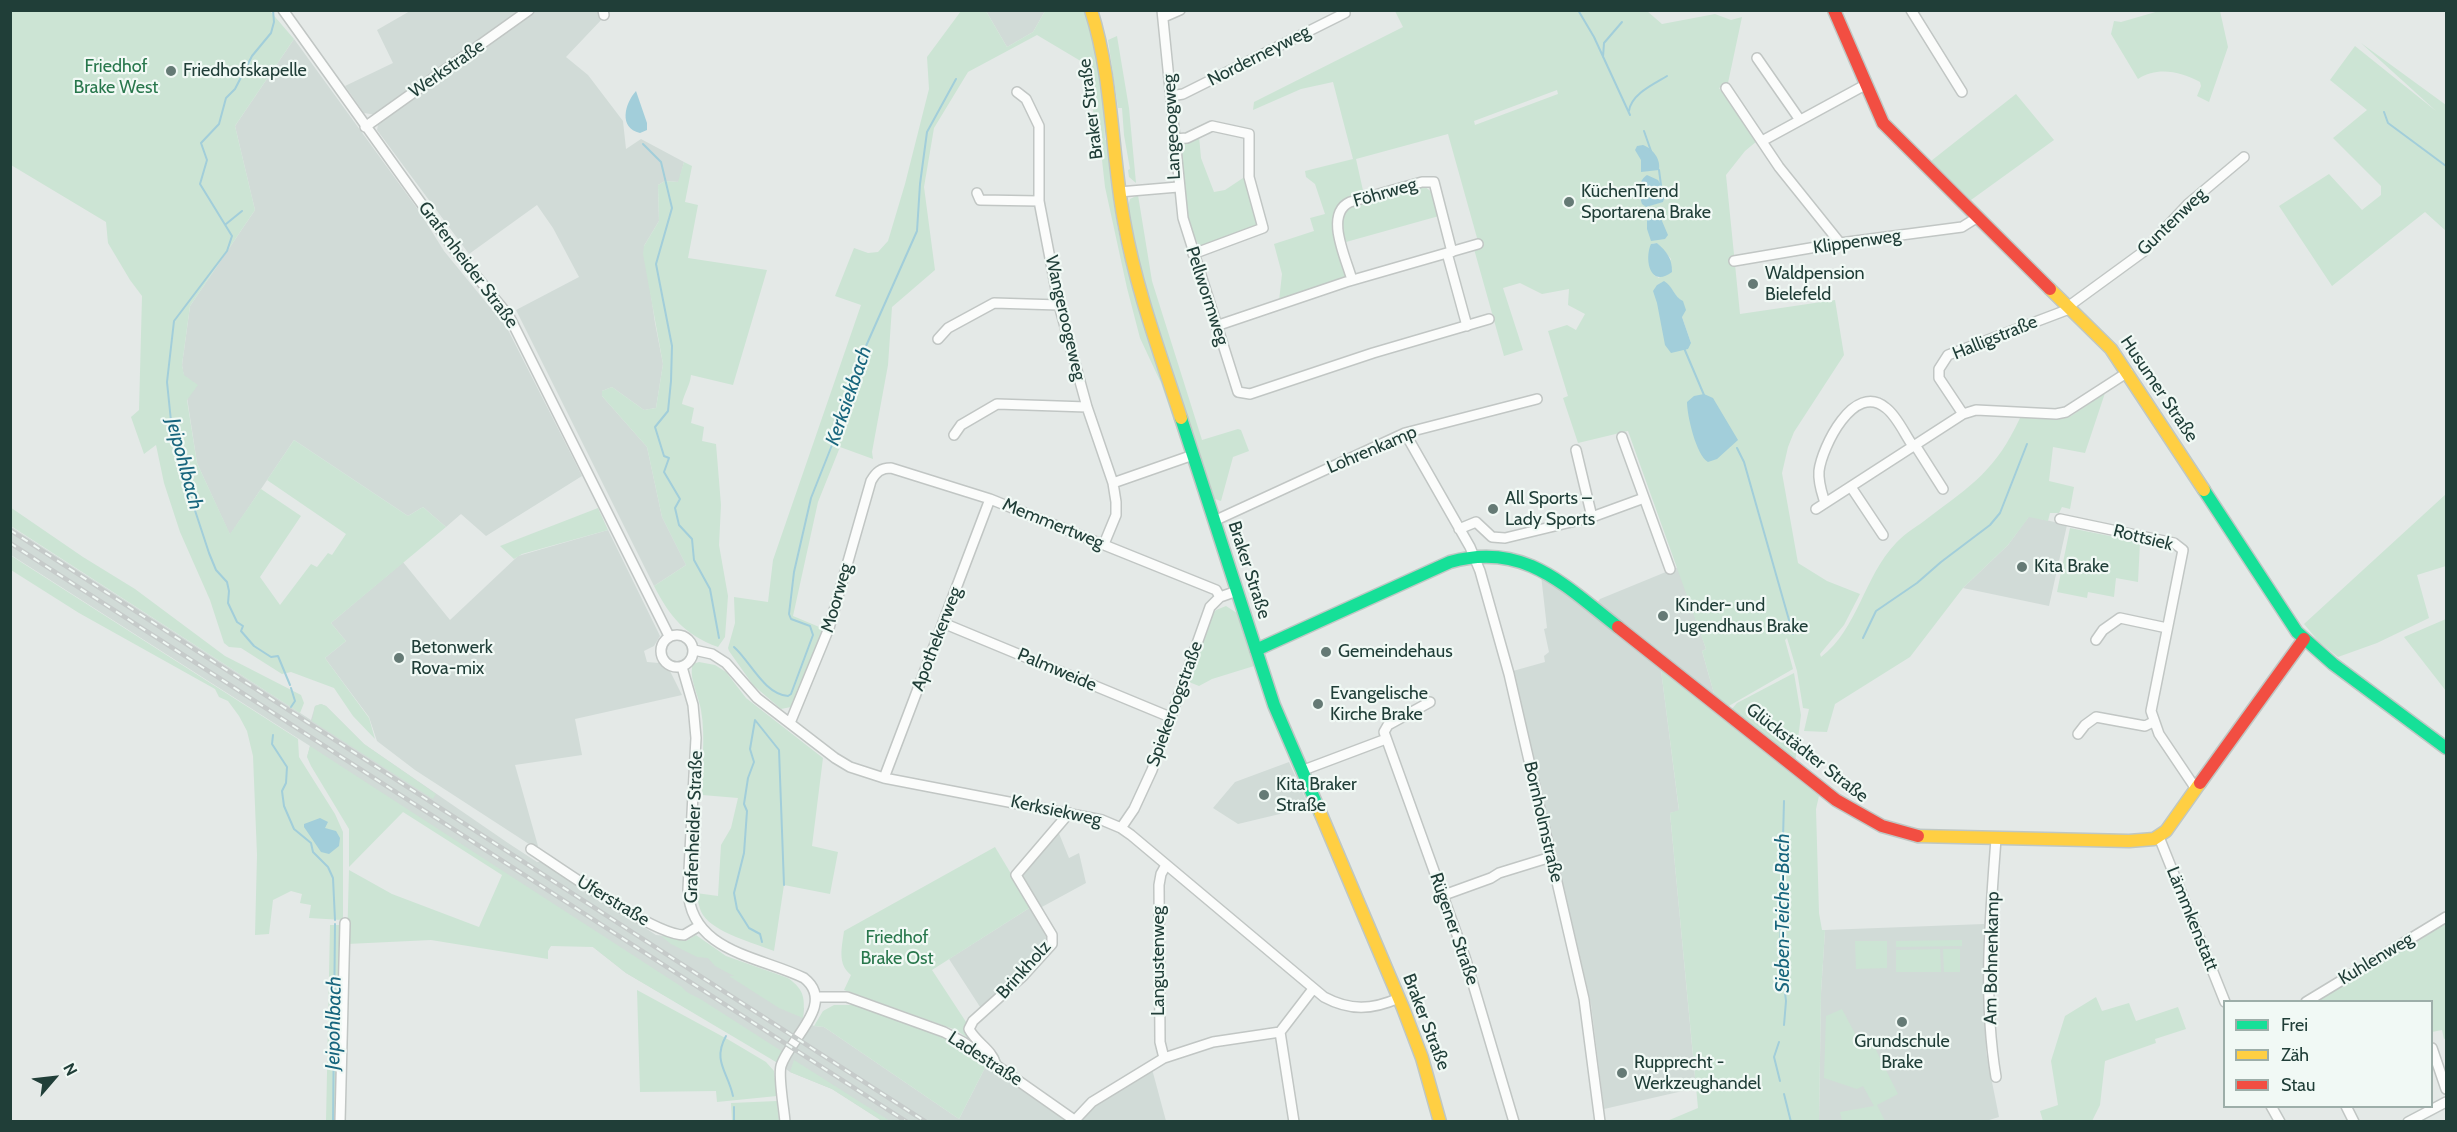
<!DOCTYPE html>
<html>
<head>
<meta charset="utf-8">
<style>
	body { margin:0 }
	#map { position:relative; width:2457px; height:1132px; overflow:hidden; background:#e4e9e7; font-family:Cabin,sans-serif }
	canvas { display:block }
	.frame { position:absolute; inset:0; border:12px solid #203e38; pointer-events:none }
	.legend { position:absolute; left:2223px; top:1000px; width:210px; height:108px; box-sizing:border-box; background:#f1f9f5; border:2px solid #9daea9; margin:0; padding:8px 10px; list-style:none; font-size:18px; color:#203e38 }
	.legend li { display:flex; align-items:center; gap:12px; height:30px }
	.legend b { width:30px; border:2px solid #9daea9 }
	.north { position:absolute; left:24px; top:1048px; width:60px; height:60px; -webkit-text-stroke:4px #f1f9f5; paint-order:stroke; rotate:62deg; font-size:16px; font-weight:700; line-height:24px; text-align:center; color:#203e38 }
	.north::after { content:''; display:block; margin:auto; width:21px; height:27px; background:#203e38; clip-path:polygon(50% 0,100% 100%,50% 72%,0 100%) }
</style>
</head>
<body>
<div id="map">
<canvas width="2457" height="1132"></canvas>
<div class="frame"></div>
<ul class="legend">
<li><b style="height:8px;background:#16e098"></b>Frei</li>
<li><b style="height:8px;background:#ffcf43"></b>Zäh</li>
<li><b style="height:8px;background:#f24e42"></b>Stau</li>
</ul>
<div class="north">N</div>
</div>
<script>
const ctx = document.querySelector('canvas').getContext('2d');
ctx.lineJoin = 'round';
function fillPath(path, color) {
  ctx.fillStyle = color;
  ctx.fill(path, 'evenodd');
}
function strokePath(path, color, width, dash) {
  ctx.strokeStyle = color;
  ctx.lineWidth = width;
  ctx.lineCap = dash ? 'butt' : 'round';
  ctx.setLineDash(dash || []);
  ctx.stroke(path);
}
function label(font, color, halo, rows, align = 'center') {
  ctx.font = font + ' Cabin,sans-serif';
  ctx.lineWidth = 4.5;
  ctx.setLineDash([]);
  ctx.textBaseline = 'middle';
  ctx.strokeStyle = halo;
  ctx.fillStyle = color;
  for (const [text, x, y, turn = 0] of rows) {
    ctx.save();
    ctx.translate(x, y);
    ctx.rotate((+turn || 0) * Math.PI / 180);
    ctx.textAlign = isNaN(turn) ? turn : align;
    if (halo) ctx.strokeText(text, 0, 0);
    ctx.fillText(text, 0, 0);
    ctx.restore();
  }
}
const built = new Path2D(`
	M410,11H523L376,115L364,113L345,86L393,63L377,30Z
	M535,11H601L603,18L566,57L588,75L623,121L626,149L641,139L684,162L679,182L665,181L658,185L659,221L644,246L655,323L663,364L656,408L644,410L612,387L602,391V396L647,447L662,517L686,565L654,586L516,310L579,277L553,228L537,205L469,254L377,130L379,120Z
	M986,11H1045L1033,32L1007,47Z
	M294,39L419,211L444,251L507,328L582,476L486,536L461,514L446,527L423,507L408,516L294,440L230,535L197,463L182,365L190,306L255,210L235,126Z
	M2029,516L2067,525L2049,606L1963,588L2008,545Z
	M10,526L311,720L315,706L321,704L326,706L364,744L508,843L537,862H544L656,935L676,937L804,1008L803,1019L814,1026L824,1027L959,1119L987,1064L1070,1121H882L832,1089L790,1072L768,1056L626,973L593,947L601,936L403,811L307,757L310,746L11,555Z
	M608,530L660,636L654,646L644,651L647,662L659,663L670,671L682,695L575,719L582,755L515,765L538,846H532L415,770L377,741L369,717L325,658L346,641L331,623L403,562L450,620L518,556Z
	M1678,567L1706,649L1702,651L1715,697L1664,657L1665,655L1597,603L1600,599Z
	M1541,575L1661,670L1679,811L1670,813L1696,1088L1604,1109L1591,1004L1513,671L1545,662L1544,656L1549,652L1544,629L1547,628Z
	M1289,762L1309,807L1238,824L1213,808L1235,782Z
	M1058,831L1069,858L1079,853L1086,883L1040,908L1020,877Z
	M1031,907L1047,932L1049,939L1046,946L982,1010L949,959Z
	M1984,924L1986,1052L1999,1117L1983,1122H1819L1821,993L1825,930Z
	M1152,1069L1166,1121L1081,1122L1093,1106Z`);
const green = new Path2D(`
	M10,11H270L294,39L235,126L255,210L190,306L182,365L184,375L198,385L187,400L197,463L230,534L261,489L301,516L260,577L280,605L311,564L317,567L328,553L332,555L346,534L267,480L294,440L408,516L423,507L446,527L331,623L346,641L325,658L369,718L375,739L353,716L334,688L291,672L282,674L241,648L229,647L224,643L210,600L180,532L164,483L156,445L144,454L131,417L139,410L142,296L130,280L108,243L106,222L11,165Z
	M961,11H986L1007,47L1033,32L1045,11H1086L1098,51L1106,109H1104L1105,140H1108C1110,161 1111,183 1114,204C1124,280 1156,358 1180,430V439L1161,383L1140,338L1127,288L1105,187L1101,151H1098L1095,121L1084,63L1037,35L968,72L934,128L924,187L935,270L892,307L888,365L872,452L873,459L840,447L818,502L793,616L824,629L791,707L781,709L753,685L729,651L728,648L735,623L734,597L768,602L773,560L861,305L835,296L854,248L868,253L878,252L888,241L905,184L929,89L927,57Z
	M1395,11H1647L1662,24L1715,14L1731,20L1742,17L1728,83L1719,88L1757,141L1745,151L1726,175L1740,314L1835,300L1844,355L1794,432L1788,447L1782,473L1798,563L1827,581L1860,594L1844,625L1820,654L1821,657C1858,629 1864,576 1896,543C1905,533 1918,526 1928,518C1972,485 1996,470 2020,418L2023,417L2061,419L2071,416L2105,393L2085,453L2053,447L2049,481L2074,487L2070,509L2062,507L2059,513H2050L2048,521L2029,517L2008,545L1963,588L1910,657L1835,704L1827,732L1804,731L1809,709L1803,708L1797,671L1787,638L1785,640L1793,669L1727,707L1715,697L1702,651L1706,649L1628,431L1578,443L1563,398L1568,396L1548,331L1567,325L1576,330L1585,314L1568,305L1569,289L1542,294L1520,283L1503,288L1523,350L1504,356L1474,249L1479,245L1448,134L1356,159L1364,195C1357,198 1344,201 1338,206C1327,218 1344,260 1348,274L1346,278L1279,301L1282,274L1274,244L1314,231L1310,218L1325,214L1315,184L1306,177L1305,171L1353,159L1333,82L1301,89L1253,110L1254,102L1403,27ZM1557,90L1558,94L1475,125L1474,121ZM1657,243L1671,259L1659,278L1654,275L1651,244ZM1663,282C1673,286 1674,297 1683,302L1682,317L1691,343L1660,315L1657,285Z
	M2159,11H2220L2228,47L2209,102L2197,96L2201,86L2200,82C2181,72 2158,66 2138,79L2111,34L2114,21L2121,22Z
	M1117,36L1129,108L1136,183L1129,177L1128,170L1130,169L1124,135L1122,108H1118L1108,40Z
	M2361,43L2446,105V231L2425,212L2332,286L2279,206L2329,174L2362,210L2381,195V186L2333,138L2367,110L2330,80L2355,46L2436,111Z
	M2016,94L2054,140L1971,200L1931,161Z
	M1199,136L1201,158L1214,192L1225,190L1246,176L1259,221L1257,228L1203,247C1186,241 1181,168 1179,150L1183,144Z
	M684,162L692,166L685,202L698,205L688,258L767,270L733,385L691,375C690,386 684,393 682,404L694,408L691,423L704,427L702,441L716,444L721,505L719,545L728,596L725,637L718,647C685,635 670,617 654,586L686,565L662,517L647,447L602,396V391L612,387L644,410L656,408L663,364L643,254L644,246L659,221L658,185L665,181L678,182Z
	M1424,186L1433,193L1439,216L1346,242C1343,230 1338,216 1349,206Z
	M1138,195L1152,281L1202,440L1238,429L1241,430L1249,451L1233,457L1221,501L1212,498L1142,275L1127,209L1130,199Z
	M2446,494V566L2417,575L2429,618L2377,643L2338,657L2319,642L2304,624Z
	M10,507L83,557L135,589L225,656L301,695L304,703L300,713L11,526Z
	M598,508L608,530L522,554L514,559L500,546Z
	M2070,528L2140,542L2138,582L2116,578L2114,597L2088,592L2087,598L2057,592Z
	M10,555L298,739L299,757L335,814L343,832V920L309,918L311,905L300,903L302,894L291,891L273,900L269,934L255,935L257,855L253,756L247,731L239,716L228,701L219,697L215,689L79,613L11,570Z
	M1226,606L1237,613L1254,666L1212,679L1199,686L1189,682L1212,615L1216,610Z
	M2446,619V691L2404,637Z
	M699,662L715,665L726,672L746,698L823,758L812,846L838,852L830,894L784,885L774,951C754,943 715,933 703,915C699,909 698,900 696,893L718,896L721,845L731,828L738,798L702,795C701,767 706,738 701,710C699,696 688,677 693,664Z
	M1661,670L1819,796L1816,809L1819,913L1822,930H1825L1821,993L1819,1121H1667L1698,1108L1670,813L1679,810Z
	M1794,673L1801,715L1795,763L1731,710L1737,703Z
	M321,704L326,706L364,744L436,794L433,799L312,721L315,706Z
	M310,746L682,987C688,995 697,996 705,1002C731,1019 757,1035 783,1052L776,1062L626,973L593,947L551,946L548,951V959L431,940L347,944L349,870L392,894L479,927L502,875L403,812L349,867V829L311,766L307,757Z
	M995,847L1031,907L932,970L968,1025L998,1054L1001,1061L956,1030L844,990L851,975C837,964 842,947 844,931Z
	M2446,923V1038L2444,1039L2442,1030L2432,1032V1002H2315Z
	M330,925H343L337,1121L326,1122Z
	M696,935L726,956L788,978C805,990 805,999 803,1018L779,1008L729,976H734L715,966L708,958L697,957L671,944L661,936L676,937L686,941Z
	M1962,940V946L1896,947V941Z
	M1855,941H1887V968L1856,969Z
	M1940,949L1941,972H1896V950Z
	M1943,949H1960V972H1944Z
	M637,990L729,1040L766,1062L774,1071L777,1096L717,1102L716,1091L640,1092Z
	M2096,997L2102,1011L2129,1003L2136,1021L2178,1007L2186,1029L2155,1039L2156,1043L2105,1061L2100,1105L2092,1121H2043L2040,1111L2058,1105L2051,1061L2065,1016Z
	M834,1005H853L870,1009L939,1035L959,1044L987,1064L959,1119L824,1027L814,1026L823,1011Z
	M1842,1009L1859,1041L1869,1036L1898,1094L1877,1105L1885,1121H1842L1840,1112L1874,1106L1863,1086L1857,1089L1824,1078L1826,1016Z
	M794,1060L890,1121H882L832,1089L790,1072Z
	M777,1101L779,1121H732L731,1103Z`);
const water = new Path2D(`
	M636,91L647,123V130L640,133C618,128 625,103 636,91Z
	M1643,145C1653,149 1661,159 1659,170L1641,172V160L1635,150L1637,146Z
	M1647,175L1658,180L1666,193L1663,202L1646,207L1642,204C1639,193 1637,182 1647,175Z
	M1655,213L1659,214L1668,235L1665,239L1651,241L1647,229V219Z
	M1657,243C1667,252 1672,258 1672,272C1650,289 1644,259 1651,244Z
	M1664,281C1673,286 1674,297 1683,301L1686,310L1682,317L1691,343L1688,349L1671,353L1665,345L1657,303L1653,291L1657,285Z
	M1704,394L1713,398L1738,440L1717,459L1708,462C1696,455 1687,415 1687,402L1694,396Z
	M320,818L328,822L325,828L336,831L340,838L339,846L329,854L321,852L304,827V824Z`);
const stream = new Path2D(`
	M273,10L274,22L271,33L252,56L235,89L226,98L219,124L201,143L207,160L200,184L232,236L227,251L174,321L167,382L172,431L185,480L209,553L216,570L227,582L229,591L228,603L237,622L243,626L241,631L254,646L271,657L278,656L290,685
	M1578,10L1594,37L1630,115
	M1603,57L1604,43L1622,22
	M1629,111C1631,94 1654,84 1667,76
	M2384,112L2388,123L2446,166
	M1644,131L1651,151
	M643,144L661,162L672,208L656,264L672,346L671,381L668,411L655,427L664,456L669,458L664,472L680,499L675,508L679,525L692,539L694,560L710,589L719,638
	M1659,170L1661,185
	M226,224L242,211
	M1684,348L1704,395
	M1737,448L1744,462L1793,634
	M1863,638L1876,611L1917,583L1941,562L1990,525L2000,513L2027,444
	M734,647C750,661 764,694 788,696L791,694L813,635L810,626L791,619L789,614L794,572L811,498L855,387L862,355L917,231L920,184L927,132L956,79
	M291,688L295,701L291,707
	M755,720L750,749L754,762L748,778L744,804L747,811L744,853L734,893L737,909L749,928L760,934L762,942
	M755,720L779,750L784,885
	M273,735L272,744L287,767L286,783L282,791L284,806L294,829L311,843L313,852L328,867L333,878L335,920
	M1784,1025L1786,1001L1780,952L1784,801
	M726,1036C712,1061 728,1072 733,1096
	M1779,1042L1774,1057L1780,1081
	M1784,1094L1791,1122
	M734,1107V1122
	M333,1122L335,924`);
const street = new Path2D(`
	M283,10L454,249L509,316L669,636
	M603,10L604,15
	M1162,10L1183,218L1238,392L1250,394L1373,353L1489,319
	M1911,10L1962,92
	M1164,17L1180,10
	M1757,58L1800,120
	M1726,88L1779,167L1840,243
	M1017,92L1026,99L1039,126V201L1059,305L1087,407L1113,483L1116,502V515L1104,544
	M1171,96L1183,94L1345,13L1344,10
	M365,127L529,10
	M1174,139L1187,138L1212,126L1249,134V177L1263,228L1193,254
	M1762,141L1865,85
	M1119,192L1178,187
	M977,193L980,200L1039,201
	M1447,253L1467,326
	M1734,261L1840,243L1962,227L1978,217
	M1352,280C1346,258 1324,214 1350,202L1422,182H1434L1452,252
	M2069,306L2143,252L2188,204L2244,157
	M1216,326L1346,282L1478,244
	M938,339L948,328L994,303L1059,305
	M1963,414L1939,378V369L1948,355L2072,308
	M1405,433L1470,547L1480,571L1509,674L1584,999L1600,1122
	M954,435L961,425L997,404L1087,407
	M1622,437L1670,569
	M1915,445L1943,489
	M1576,450L1592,517
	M1113,483L1193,455
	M1851,487L1883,535
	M1825,503C1822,493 1818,483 1819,471C1822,447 1854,381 1886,408C1897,416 1905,435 1913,446
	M1816,509L1963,414L1976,410L2056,414L2066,412L2128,372
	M2060,519L2174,543L2183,550L2151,711L2159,734L2196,789
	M1214,521L1405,433L1537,399
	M1459,529L1476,522L1492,537L1505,538L1592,517L1644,498
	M943,623L1170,717
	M661 651a16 16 0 1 1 32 0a16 16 0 1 1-32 0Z
	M2096,640L2103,630L2120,618L2167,628
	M694,650L712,654L726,663L757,698L835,758L850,767L884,778L1102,820L1121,828L1131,835L1324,997C1350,1011 1372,1010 1399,998
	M682,667L693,705L696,738L688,889C690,952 759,956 804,978C837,1004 789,1039 781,1066C778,1077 784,1108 785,1122
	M1430,702L1388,725L1384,732L1465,957L1514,1122
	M790,723L829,628L871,481C876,472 881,468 891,468L990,499L1216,590L1220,597
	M2078,734L2085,725L2096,717L2145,726L2153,722
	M1301,771L1386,739
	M884,778L990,499
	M1121,828L1134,809L1152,770L1210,607L1220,597L1237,591
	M2159,837L2225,1002
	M531,849C560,868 654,935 684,935L699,926
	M1444,895L1491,878L1499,873L1551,857
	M816,997H847L944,1032L963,1042L1077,1122
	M2306,1002L2446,917
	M1280,1032L1294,1122
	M2432,1048L2446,1089
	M1164,1058L1160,1042L1159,885L1161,874L1166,865
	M996,1065C992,1049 976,1043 969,1029L973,1021L1023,976L1052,944V935L1016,875L1069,813
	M1996,1077C1983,999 1990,918 1996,839
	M2271,1106L2280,1122
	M2346,1106L2354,1122
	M1075,1120L1092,1102L1164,1058L1213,1042L1280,1032L1313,989
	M340,1122L345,923
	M2408,1122L2446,1102`);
const fast = new Path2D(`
	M1181,418L1274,705L1320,812
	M2204,490L2297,632L2333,664L2446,748
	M1256,650L1450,562C1524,541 1564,585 1618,627`);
const slow = new Path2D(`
	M1091,10C1113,79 1111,151 1124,221C1136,289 1160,353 1181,418
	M2050,289L2111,349L2204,490
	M1320,812L1403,1008L1422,1058L1440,1122
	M1918,836L2129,841L2154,839L2166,831L2200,783`);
const jam = new Path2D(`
	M1834,10L1883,123L2050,289
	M1618,627L1836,800L1882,826L1918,836
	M2200,783L2304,639`);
const rail = new Path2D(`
	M10,530L926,1122
	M10,543L907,1122`);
const markers = [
	[171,71,6,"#657a75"],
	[1569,202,6,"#657a75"],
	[1753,284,6,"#657a75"],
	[1493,509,6,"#657a75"],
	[2022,567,6,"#657a75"],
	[1663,616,6,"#657a75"],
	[1326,652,6,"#657a75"],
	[399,658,6,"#657a75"],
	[1318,704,6,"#657a75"],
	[1264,795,6,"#657a75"],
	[1902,1022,6,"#657a75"],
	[1622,1073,6,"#657a75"]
];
const streetNames = [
	["Norderneyweg",1259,56,-27],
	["Werkstraße",447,69,-35],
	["Braker Straße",1091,109,-97],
	["Langeoogweg",1172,127,-93],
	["Föhrweg",1385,193,-16],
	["Guntenweg",2172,222,-44],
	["Klippenweg",1857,242,-8],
	["Grafenheider Straße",468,265,53],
	["Pellwormweg",1207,296,72],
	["Wangeroogeweg",1065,318,77],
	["Halligstraße",1995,338,-22],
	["Husumer Straße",2159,389,56],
	["Lohrenkamp",1372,450,-23],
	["Memmertweg",1053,524,22],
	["Rottsiek",2143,538,14],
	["Braker Straße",1249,570,72],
	["Moorweg",837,598,-74],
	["Apothekerweg",937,639,-69],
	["Palmweide",1057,670,23],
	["Spiekeroogstraße",1175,704,-70],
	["Glückstädter Straße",1807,753,38],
	["Kerksiekweg",1056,811,12],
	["Bornholmstraße",1543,822,77],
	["Grafenheider Straße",694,827,-88],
	["Uferstraße",613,901,31],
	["Lämmkenstatt",2192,919,68],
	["Rügener Straße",1454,929,71],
	["Am Bohnenkamp",1992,958,-89],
	["Kuhlenweg",2376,959,-31],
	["Langustenweg",1159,961,-90],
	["Brinkholz",1024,970,-48],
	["Braker Straße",1426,1022,69],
	["Ladestraße",985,1059,33]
];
const parkNames = [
	["Friedhof",116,67],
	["Brake West",116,88],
	["Friedhof",897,938],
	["Brake Ost",897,959]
];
const poiNames = [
	["Friedhofskapelle",183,71],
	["KüchenTrend",1581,192],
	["Sportarena Brake",1581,213],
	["Waldpension",1765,274],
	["Bielefeld",1765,295],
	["All Sports –",1505,499],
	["Lady Sports",1505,520],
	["Kita Brake",2034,567],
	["Kinder- und",1675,606],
	["Jugendhaus Brake",1675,627],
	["Betonwerk",411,648],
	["Rova-mix",411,669],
	["Gemeindehaus",1338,652],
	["Evangelische",1330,694],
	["Kirche Brake",1330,715],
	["Kita Braker",1276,785],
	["Straße",1276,806],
	["Grundschule",1902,1042,"center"],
	["Brake",1902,1063,"center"],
	["Rupprecht -",1634,1063],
	["Werkzeughandel",1634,1084]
];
const waterNames = [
	["Kerksiekbach",849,396,-71],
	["Jeipohlbach",184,464,75],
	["Sieben-Teiche-Bach",1783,913,-90],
	["Jeipohlbach",334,1023,-89]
];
fillPath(built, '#d1dbd7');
fillPath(green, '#cce4d4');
fillPath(water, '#a2ceda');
strokePath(stream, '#a2ceda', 2);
strokePath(street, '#c1c6c4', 12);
strokePath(fast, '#bfc7c4', 15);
strokePath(slow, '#bfc7c4', 15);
strokePath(jam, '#bfc7c4', 15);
strokePath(street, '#fbfcfb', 9);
strokePath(fast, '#16e098', 12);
strokePath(slow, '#ffcf43', 12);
strokePath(jam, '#f24e42', 12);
strokePath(rail, '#c6cbca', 4.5);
strokePath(rail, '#f1f9f5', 2, [7]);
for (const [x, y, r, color] of markers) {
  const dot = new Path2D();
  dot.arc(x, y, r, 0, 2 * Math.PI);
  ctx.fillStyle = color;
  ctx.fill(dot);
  strokePath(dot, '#f1f9f5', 2);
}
label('18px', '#203e38', '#f1f9f5', streetNames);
label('18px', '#28774c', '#f1f9f5', parkNames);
label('18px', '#203e38', '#f1f9f5', poiNames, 'left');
label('italic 20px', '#17657d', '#f1f9f5', waterNames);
</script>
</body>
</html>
